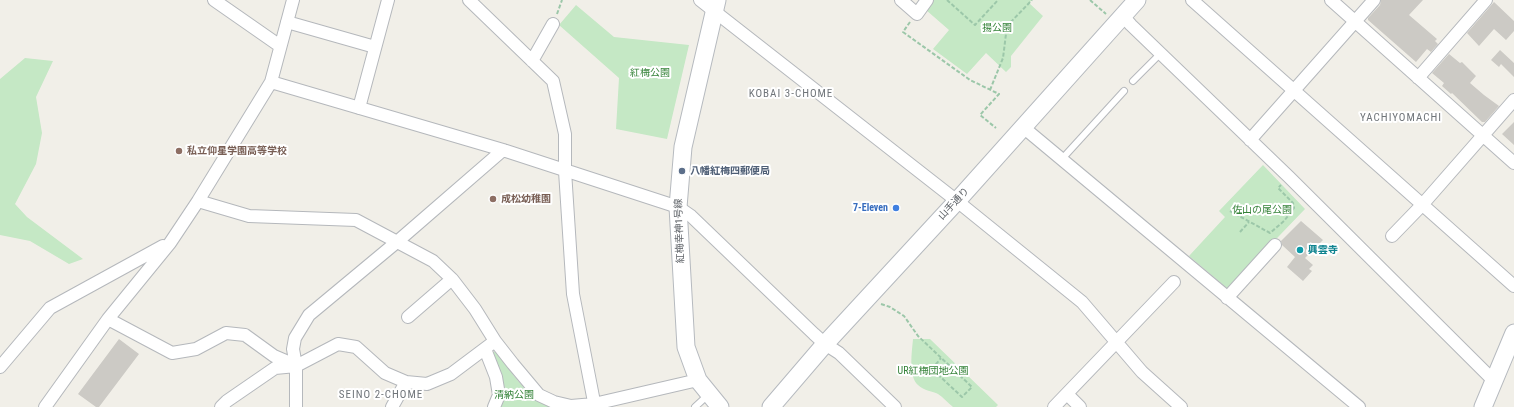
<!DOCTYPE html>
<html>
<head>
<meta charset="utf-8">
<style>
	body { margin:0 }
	canvas { display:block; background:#f1efe8 }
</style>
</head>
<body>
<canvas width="1514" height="407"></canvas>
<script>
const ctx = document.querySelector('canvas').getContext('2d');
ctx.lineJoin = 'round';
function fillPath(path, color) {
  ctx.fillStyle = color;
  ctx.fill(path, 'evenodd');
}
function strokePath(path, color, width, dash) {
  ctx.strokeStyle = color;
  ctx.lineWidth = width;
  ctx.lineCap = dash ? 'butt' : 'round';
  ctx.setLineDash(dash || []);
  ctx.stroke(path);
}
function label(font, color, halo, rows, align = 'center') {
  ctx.font = font + ' "Roboto Condensed","Noto Sans JP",sans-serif';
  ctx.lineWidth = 4;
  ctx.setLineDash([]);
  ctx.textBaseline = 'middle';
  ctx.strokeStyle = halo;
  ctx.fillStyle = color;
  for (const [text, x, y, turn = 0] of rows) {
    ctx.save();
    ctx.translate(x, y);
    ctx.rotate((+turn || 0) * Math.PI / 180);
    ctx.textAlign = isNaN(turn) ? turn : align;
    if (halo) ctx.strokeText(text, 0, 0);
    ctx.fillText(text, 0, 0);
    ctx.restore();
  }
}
const green = new Path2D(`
	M933,0H1032L1029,3L1043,16L1011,56V67L1006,72L986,53L967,74L933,49L949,30L926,10Z
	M576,5L614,37L689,45L667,139L616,129L619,78L559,25Z
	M25,58L53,61L36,97L42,133L36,164L15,204L27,217L83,259L69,264L30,241L0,235V79Z
	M1263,165L1305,209L1228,289L1189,256L1225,217L1219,211Z
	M913,339H930L998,405L996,407H953C948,403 943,397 938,394C933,391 924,391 918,385C908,376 912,351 913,339Z
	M497,351L514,376L531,396L551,407H498C507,385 501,373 493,352Z`);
const building = new Path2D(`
	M1381,0H1423L1409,15L1437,39L1435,41L1438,44L1431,52L1427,49L1416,62L1368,20V18L1380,5Z
	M1494,2L1514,21V31L1506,40L1494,29L1479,46L1467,33Z
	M1500,50L1514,63V77L1501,64L1499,67L1491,60Z
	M1449,54L1460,63L1462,62L1476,76L1470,83L1484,95L1499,106L1485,122H1482L1452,93L1451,94L1442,86L1444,83L1432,73Z
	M1514,122V145L1502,134Z
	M1301,221L1323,240L1305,258L1313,265L1309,269L1312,271L1303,281L1287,267L1295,257L1282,245L1281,241Z
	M119,339L139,354L99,407H96L78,394Z`);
const path = new Path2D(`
	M947,0L975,25L998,0
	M1090,0L1106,14
	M557,14L562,0
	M910,22L903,32L970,80L999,94L980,115L996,128
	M990,90L1003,58L1007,26L1032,0
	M1230,211L1270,233L1284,221L1294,208L1293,203L1278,188L1281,185
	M1240,232L1249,222
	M881,304L890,307L904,316L918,336L972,387L962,397L932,369L941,358`);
const lane = new Path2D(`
	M1133,81L1160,54
	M1061,160L1124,91
	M695,407L708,395`);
const street = new Path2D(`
	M214,0L280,46
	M293,0L271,82L503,150L678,207L691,216L814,334L825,344L839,353L895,407
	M469,0L553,81L565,134V171L573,294L595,407
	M700,0L957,201L1082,302L1142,372L1181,407
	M901,0L917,14L927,0
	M1192,0L1514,286
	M1331,0L1514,163
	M1123,16L1131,25L1289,177L1494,381
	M287,22L375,47
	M532,61L553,24
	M1418,78L1486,0
	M359,108L388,0
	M1023,127L1359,407
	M1250,140L1374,0
	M198,201L249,216L356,220L433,261L452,279L475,309L495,341L513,364L539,395L554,402L571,406L594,404L698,380
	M1392,236L1422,205L1514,100
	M1227,298L1275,245
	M408,317L452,279
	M108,319L172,353L196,349L226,333L245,335L274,356L295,365
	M485,349L496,377L499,395L494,407
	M0,367L50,308L163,246
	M1067,394L1080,407
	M45,407L108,319L170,243L198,201L271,82
	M221,407L227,401L275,368L296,366L338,344L356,347L385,373L406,382L427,384L451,374L495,341
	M296,407V366L293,349L295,338L309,315L398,241L503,150
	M392,407L406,382
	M1054,407L1174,282`);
const secondary = new Path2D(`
	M717,0L683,147L678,207L686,347L698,380L720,407
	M771,407L825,344L957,201L1137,0
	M1483,407L1514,333`);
const markers = [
	[179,151,4,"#8d6e63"],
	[682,171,4,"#5c6f8a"],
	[493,199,4,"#8d6e63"],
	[896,208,4,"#3f7fe0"],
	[1300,250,4,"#0f9aa8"]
];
const parkNames = [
	["揚公園",997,28],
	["紅梅公園",650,73],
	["佐山の尾公園",1262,210],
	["UR紅梅団地公園",933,371],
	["清納公園",514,395]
];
const educationNames = [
	["私立仰星学園高等学校",187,151],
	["成松幼稚園",501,199]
];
const serviceNames = [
	["八幡紅梅四郵便局",690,171]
];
const streetNames = [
	["山手通り",954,204,-47],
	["紅梅幸神1号線",680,231,-92]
];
const shopNames = [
	["7-Eleven",888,208]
];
const cultureNames = [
	["興雲寺",1308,250]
];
const neighbourhoodNames = [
	["KOBAI 3-CHOME",791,94],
	["YACHIYOMACHI",1401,118],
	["SEINO 2-CHOME",381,395]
];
fillPath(green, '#c5e8c5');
fillPath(building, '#cccac5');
strokePath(lane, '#b5b8bc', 8);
strokePath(street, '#b5b8bc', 14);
strokePath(secondary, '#b6babf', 19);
strokePath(path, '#9cc7a9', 2, [4, 2]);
strokePath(lane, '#fff', 6);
strokePath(street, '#fff', 12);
strokePath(secondary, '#fff', 17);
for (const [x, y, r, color] of markers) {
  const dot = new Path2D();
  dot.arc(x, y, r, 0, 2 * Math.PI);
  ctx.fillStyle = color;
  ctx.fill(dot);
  strokePath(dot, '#fff', 1.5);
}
label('10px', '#348238', '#fff', parkNames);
label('bold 10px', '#785e54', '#fff', educationNames, 'left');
label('bold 10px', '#4e5e75', '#fff', serviceNames, 'left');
label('10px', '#5f6368', '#fff', streetNames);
label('bold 10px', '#366cbe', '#fff', shopNames, 'right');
label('bold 10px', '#0d838f', '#fff', cultureNames, 'left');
ctx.letterSpacing = '1px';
label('11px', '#70757a', '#fff', neighbourhoodNames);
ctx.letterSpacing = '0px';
</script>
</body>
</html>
